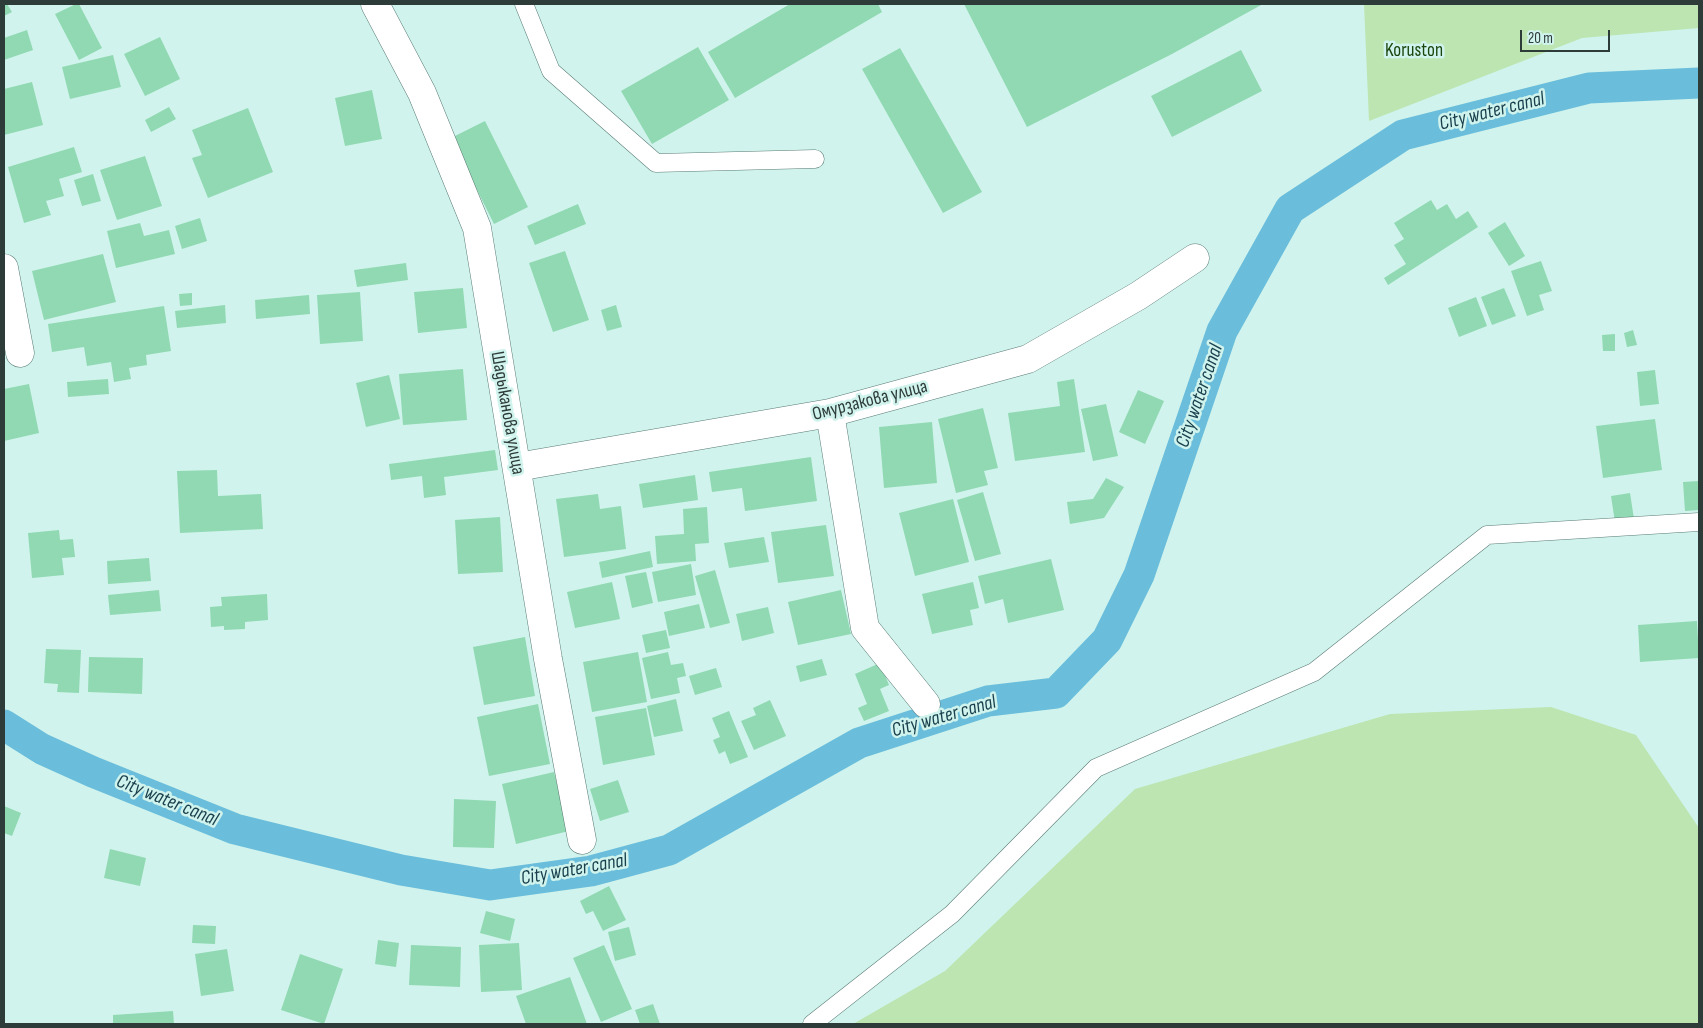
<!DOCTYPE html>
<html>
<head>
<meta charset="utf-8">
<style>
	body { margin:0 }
	#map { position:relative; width:1703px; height:1028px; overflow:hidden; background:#d0f4ed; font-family:"Sofia Sans Condensed",sans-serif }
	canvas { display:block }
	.frame { position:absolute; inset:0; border:5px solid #2e3c39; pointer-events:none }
	.scale { position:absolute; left:1520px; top:30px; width:90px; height:22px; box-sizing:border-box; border:2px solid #2e3c39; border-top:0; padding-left:6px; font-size:15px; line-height:18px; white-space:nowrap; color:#2e3c39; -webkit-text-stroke:4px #d0f4ed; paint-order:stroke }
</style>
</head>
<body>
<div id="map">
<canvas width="1703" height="1028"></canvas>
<div class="frame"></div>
<div class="scale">20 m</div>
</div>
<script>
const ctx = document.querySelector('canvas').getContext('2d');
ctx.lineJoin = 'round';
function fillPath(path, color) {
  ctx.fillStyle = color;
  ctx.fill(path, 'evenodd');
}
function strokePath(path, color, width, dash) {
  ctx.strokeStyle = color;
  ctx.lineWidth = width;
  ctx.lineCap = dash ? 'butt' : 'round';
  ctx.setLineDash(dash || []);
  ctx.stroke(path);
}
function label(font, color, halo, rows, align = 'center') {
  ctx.font = font + ' "Sofia Sans Condensed",sans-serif';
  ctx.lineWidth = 5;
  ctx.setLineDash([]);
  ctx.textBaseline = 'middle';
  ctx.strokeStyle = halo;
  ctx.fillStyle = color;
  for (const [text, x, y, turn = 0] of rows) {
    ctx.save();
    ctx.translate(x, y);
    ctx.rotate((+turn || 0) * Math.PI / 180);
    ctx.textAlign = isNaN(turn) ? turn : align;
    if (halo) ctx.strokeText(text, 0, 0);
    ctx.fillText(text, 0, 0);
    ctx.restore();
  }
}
const green = new Path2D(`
	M1364,4H1699V28L1582,38L1369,121Z
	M1551,707L1636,735L1699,828V1024H853L945,971L1135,789L1390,714Z`);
const canal = new Path2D(`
	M4,725L42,749L93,772L235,829L401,870L490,885L591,871L669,850L859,743L988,701L1056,693L1107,640L1139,575L1222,331L1290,209L1403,135L1589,88L1699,83`);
const building = new Path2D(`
	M4,4H7L12,12L4,16Z
	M76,4H79L102,48L79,60L55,14Z
	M790,4H878L882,12L735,98L708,52Z
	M964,4H1263L1172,54L1027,127Z
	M27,30L33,50L4,60V38Z
	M160,37L180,79L145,96L124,54Z
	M698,47L729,100L652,144L621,91Z
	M900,48L982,192L943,213L862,69Z
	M1241,50L1262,91L1172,137L1151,96Z
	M113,55L121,87L70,99L62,67Z
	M32,82L43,125L4,135V89Z
	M372,90L382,139L345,146L335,98Z
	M169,107L176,119L151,132L145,120Z
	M248,108L273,172L208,198L192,158L202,155L192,130Z
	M485,121L528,207L494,224L451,138Z
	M74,147L82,172L59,179L64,196L46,201L51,215L24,223L8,167Z
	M145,156L162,206L117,220L100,170Z
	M93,174L101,201L82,206L74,180Z
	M1431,200L1437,210L1447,204L1456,219L1468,211L1478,227L1388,285L1384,278L1406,264L1394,245L1404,239L1394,223Z
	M578,204L586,224L535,245L527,226Z
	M200,218L207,241L182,249L175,226Z
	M1505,222L1525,256L1509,266L1488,233Z
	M140,223L144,236L169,230L175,254L116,268L107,231Z
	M565,251L589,320L553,332L529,263Z
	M103,254L116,302L44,320L32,271Z
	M1541,261L1552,291L1539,295L1544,310L1527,316L1511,271Z
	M406,263L408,280L357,287L354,270Z
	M463,288L467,328L418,333L414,292Z
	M1504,288L1516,316L1492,325L1481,297Z
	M360,292L363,341L320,344L317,295Z
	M192,293V305L180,306L179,294Z
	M309,295L310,314L256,319L255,300Z
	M1476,297L1487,326L1459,337L1448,308Z
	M225,305L226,323L177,328L175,311Z
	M616,305L622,327L607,331L601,310Z
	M164,306L171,351L146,355L147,365L129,368L131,379L114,382L111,362L87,366L84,347L52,352L48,324Z
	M1633,330L1637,345L1627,347L1624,333Z
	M1615,334V351H1603L1602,335Z
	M463,369L467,420L403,425L399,374Z
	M1655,370L1659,404L1640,406L1637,372Z
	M389,375L400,419L366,427L356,383Z
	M108,379L109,394L68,397L67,382Z
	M1074,379L1085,452L1015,461L1008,413L1060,406L1057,382Z
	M29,384L39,433L4,441V389Z
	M1138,390L1164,401L1145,444L1119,432Z
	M1106,404L1118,456L1093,461L1081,409Z
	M983,408L998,468L984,471L988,485L956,493L938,419Z
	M1655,419L1662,470L1603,478L1596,426Z
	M932,422L937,483L884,488L879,427Z
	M495,450L498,470L444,477L446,495L424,498L422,476L391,480L389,464Z
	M811,457L817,501L745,511L742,488L712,492L709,472Z
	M217,470L218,496L261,494L263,529L180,533L177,471Z
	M695,475L698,500L643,508L639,484Z
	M1106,478L1124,487L1104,518L1070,524L1067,502L1093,499Z
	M1699,481V510L1685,511L1683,482Z
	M983,492L1001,554L975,561L957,500Z
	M1630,493L1634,519L1615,522L1611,496Z
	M598,494L600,509L621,506L626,549L564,557L556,499Z
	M953,499L969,562L915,576L899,513Z
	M707,507L709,543L695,544L696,561L657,564L655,536L684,534L683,509Z
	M500,517L503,572L458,574L455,520Z
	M826,525L834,576L778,583L771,532Z
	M59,530L60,540L73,539L75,557L62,558L64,575L32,578L28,533Z
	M764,537L769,562L729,568L724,543Z
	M650,551L653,567L602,578L599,562Z
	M149,558L151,581L108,584L107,561Z
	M1051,559L1064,610L1008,623L1003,599L985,604L978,576Z
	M691,564L696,595L658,602L652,572Z
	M715,570L730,623L710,628L695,576Z
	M646,572L653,603L632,608L625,576Z
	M612,582L620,619L575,628L567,592Z
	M973,582L979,608L970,610L973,625L932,634L922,594Z
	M159,590L161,611L110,615L108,595Z
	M841,590L851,634L798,645L788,602Z
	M267,594L268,620L245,622V629L224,630V626L211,627L210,607L222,606L221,597Z
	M699,604L705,628L669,636L664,612Z
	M768,607L774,633L742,641L736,614Z
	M1697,621L1699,658L1640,662L1638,625Z
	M666,630L670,648L646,653L642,635Z
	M525,637L535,696L484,705L473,647Z
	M46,649L81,650L79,693L57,692L58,684L44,683Z
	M638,652L647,702L592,712L583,662Z
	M668,652L671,665L683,663L686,676L677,678L680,693L651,699L642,658Z
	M89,657L143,658L142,694L88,692Z
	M822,659L827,675L800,682L796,666Z
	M880,663L889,685L880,689L889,711L864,721L858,708L867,704L855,674Z
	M716,668L722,687L695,695L689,676Z
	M676,699L683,731L654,737L647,706Z
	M770,700L786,736L754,750L741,721L756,715L753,708Z
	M538,704L550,764L489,776L477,717Z
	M646,708L655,755L603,765L595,717Z
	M729,711L748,757L730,764L725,751L719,754L713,740L720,737L712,718Z
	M554,772L569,831L516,844L502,784Z
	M618,780L629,812L600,821L590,789Z
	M454,799L496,801L494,848L453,847Z
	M4,806L21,813L12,836L4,833Z
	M110,849L146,858L140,886L104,878Z
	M609,886L626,920L603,931L593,911L586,914L580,901Z
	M486,911L515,919L510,941L480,933Z
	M193,925L216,926L215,944L192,943Z
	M629,927L636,955L615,961L608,932Z
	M378,940L399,943L396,967L375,964Z
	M519,943L522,990L481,992L479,945Z
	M411,945L461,947L460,987L409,985Z
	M604,945L632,1009L601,1022L573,958Z
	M227,949L234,991L201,996L195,954Z
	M300,954L343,969L324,1024L281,1010Z
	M570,977L587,1024H526L516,996Z
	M653,1004L660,1024H640L635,1010Z
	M173,1011L174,1024H113V1015Z`);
const service = new Path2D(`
	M524,4L551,71L656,163L815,159
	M812,1024L952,914L1096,768L1314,672L1487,535L1699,522`);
const minor = new Path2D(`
	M375,4L422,93L477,228L548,659L582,840
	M4,268L20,353
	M830,413L865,628L926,704
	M517,467L830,413L1028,359L1138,296L1195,258`);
const parkNames = [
	["Koruston",1414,51]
];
const streetNames = [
	["Омурзакова улица",870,401,-14],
	["Шадыканова улица",507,413,80]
];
const waterNames = [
	["City water canal",1492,112,-14],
	["City water canal",1200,396,-71],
	["City water canal",944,717,-16],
	["City water canal",167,801,22],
	["City water canal",574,870,-10]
];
fillPath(green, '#bce5b1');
strokePath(canal, '#6abddb', 31);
fillPath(building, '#90d9b2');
strokePath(service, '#5a7b75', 19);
strokePath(minor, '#5a7b75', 29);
strokePath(service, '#fff', 18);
strokePath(minor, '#fff', 28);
label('19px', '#1b450c', '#d0f4ed', parkNames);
label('19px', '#2e3c39', '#d0f4ed', streetNames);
label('italic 20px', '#193f4c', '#d0f4ed', waterNames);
</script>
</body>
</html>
